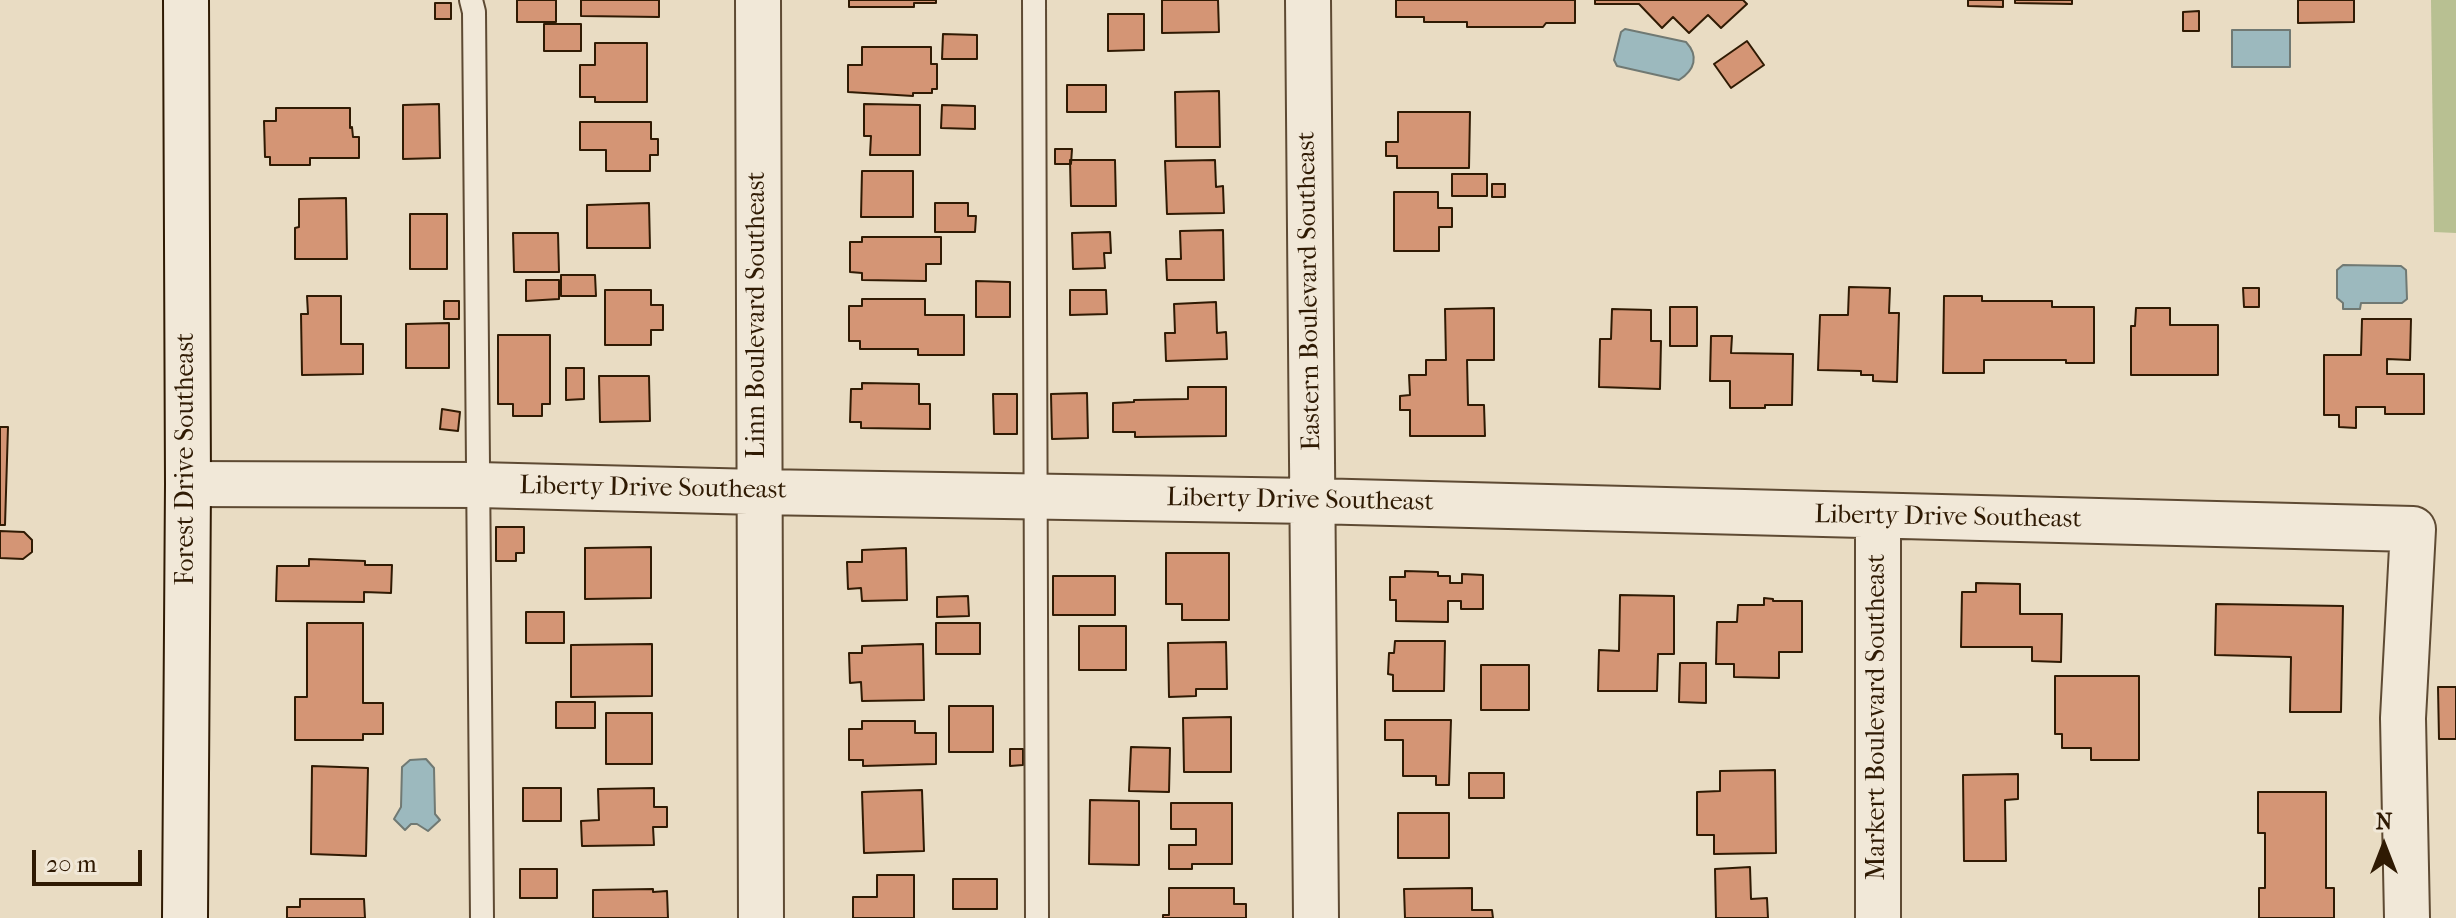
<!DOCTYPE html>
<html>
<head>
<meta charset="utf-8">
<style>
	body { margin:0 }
	#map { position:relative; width:2456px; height:918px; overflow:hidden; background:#e9dcc3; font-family:"IM FELL French Canon",serif }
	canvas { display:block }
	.north { position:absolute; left:2344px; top:806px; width:80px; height:80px; -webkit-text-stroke:6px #f1e8d8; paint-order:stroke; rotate:0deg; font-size:22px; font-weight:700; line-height:32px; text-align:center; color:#2f1a03 }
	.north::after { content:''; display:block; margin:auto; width:28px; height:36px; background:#2f1a03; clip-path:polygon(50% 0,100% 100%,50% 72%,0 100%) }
	.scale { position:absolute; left:32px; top:850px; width:110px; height:36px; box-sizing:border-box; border:4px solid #2f1a03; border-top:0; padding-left:10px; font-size:24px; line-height:28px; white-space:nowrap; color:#2f1a03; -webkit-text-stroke:6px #f1e8d8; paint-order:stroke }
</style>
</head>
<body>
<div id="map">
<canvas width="2456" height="918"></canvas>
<div class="north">N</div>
<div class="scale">20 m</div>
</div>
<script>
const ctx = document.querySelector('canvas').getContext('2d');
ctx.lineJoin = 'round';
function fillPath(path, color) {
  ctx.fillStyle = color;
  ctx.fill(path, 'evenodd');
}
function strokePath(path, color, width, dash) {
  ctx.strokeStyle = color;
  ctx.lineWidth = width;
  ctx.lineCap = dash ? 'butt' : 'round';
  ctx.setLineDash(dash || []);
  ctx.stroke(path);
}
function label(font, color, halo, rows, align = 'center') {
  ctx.font = font + ' "IM FELL French Canon",serif';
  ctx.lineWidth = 7;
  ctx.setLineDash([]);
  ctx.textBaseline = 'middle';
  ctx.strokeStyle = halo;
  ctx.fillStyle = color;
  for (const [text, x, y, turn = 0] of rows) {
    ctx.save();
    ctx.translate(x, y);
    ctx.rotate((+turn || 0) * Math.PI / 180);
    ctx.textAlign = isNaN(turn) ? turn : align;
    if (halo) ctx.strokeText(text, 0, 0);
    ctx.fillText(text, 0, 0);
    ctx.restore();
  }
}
const green = new Path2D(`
	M2431,0H2456V233L2434,232Z`);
const water = new Path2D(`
	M1625,29L1686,42C1699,56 1695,70 1679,80L1617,66L1614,60L1621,32Z
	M2232,30H2290V67H2232Z
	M2343,265L2401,266L2406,270L2407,299L2402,303H2361L2360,309H2343V303L2337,298V270Z
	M426,759L434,768L435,814L440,820L428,831L417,824H411L405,830L394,819L401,807L402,767L410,760Z`);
const building = new Path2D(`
	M517,0H556V22H517Z
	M581,0H659V17L581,16Z
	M849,0H936V3H914V7H849Z
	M1162,0H1218L1219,32L1162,33Z
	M1396,0H1575V23H1546L1543,27H1467V22H1424V17H1396Z
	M1595,0H1743L1747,4L1721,28L1708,15L1689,33L1673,17L1662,28L1639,4H1595Z
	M1968,0H2003V7L1968,6Z
	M2015,0H2072V4L2015,3Z
	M2298,0H2354V22L2298,23Z
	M435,3H451V19H435Z
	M2199,11V31H2183V12Z
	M1108,14H1144V50L1108,51Z
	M544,24H581V51H544Z
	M943,34L977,35V59H942Z
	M1747,41L1764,65L1731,88L1714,64Z
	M595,43H647V102H595V97H580V65H595Z
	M862,47H931V64H937V89H932V93H913V96L848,92V65H862Z
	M1067,85H1106V112H1067Z
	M1219,91L1220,147H1176L1175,92Z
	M439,104L440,158L403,159V105Z
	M864,104L920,105V155H870L871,136H864Z
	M942,105L975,106V129L941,128Z
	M276,108H350V128L352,127L353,137H359V158H310V165H270V157H265L264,121H276Z
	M1398,112H1470L1469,168H1397V156H1386V142H1398Z
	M580,122H651V139H658V155H650V171H606V150H580Z
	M1055,149H1072L1071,164H1055Z
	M1070,160H1115L1116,206H1071Z
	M1215,160L1216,187L1223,186L1224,213L1167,214L1165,161Z
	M862,171H913V217H861Z
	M1452,174H1487V196H1452Z
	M1492,184H1505V197H1492Z
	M1394,192H1438V208H1452V227H1439V251H1394Z
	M346,198L347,259H295V228L299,227V199Z
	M649,203L650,248H587V205Z
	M935,203H968V216H976L975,232H935Z
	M410,214H447V269H410Z
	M1223,230L1224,280H1167L1166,259H1181L1180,231Z
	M1110,232L1111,253H1104L1105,268L1073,269L1072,233Z
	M513,233H558L559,272H514Z
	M862,237H941V264H926V281L862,280V273L850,272V242H862Z
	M561,275H595L596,296H561Z
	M526,280H559V299L526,301Z
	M976,281L1010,282V317H976Z
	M1849,287L1890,288L1889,313H1899L1897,382L1873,381V375H1861V371L1818,370L1820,315H1848Z
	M2243,288H2259V307H2244Z
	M605,290H651V305H663V330H651V345H605Z
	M1070,290H1106L1107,314L1070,315Z
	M307,296H341V344H363V374L302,375L301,314H308Z
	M1944,296H1982V301H2052V307H2094V363H2066V360H1984V373H1943Z
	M862,299H925V315H964V355H918V349H860V341H849V306H862Z
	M444,301H459V319H444Z
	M1216,302L1217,333L1226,332L1227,359L1166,361L1165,333H1175L1174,304Z
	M1670,307H1697V346H1670Z
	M1494,308V360H1467L1468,405H1484L1485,436H1410V410H1400V396L1410,395L1409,375H1426V360H1446L1445,309Z
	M2136,308H2170V325H2218V375H2131V326H2135Z
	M1612,309L1651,310V341H1661L1660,389L1599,387L1600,339H1611Z
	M2362,319H2411L2410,360L2387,359V374H2424V414H2385V407H2356V428L2339,427V415H2324V355H2361Z
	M449,323V368H406V324Z
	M498,335H550V404H542V416H513V404H498Z
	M1711,336H1732L1731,353L1793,354L1792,405H1765V408H1730V381H1710Z
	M566,368H584V399L566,400Z
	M599,376H649L650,421L600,422Z
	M862,383L919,384V404H930V429L861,428V422H850L851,389H862Z
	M1188,387H1226V436L1135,437V432H1113V403L1134,402V400L1188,399Z
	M1087,393L1088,438L1052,439L1051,394Z
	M993,394H1017V434H994Z
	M442,409L460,412L458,431L440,429Z
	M0,427H8L5,525H0Z
	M496,527H524V553H516V561H496Z
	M0,531L24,532L32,540V552L23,559L0,558Z
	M651,547V598L585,599V548Z
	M906,548L907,600L862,601L861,588L848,589L847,562H862V550Z
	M1166,553H1229V620H1182V604H1166Z
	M309,559L365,561V565H392L391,593L364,592V602L276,601L277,566H309Z
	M1405,571L1438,572V576H1450V583H1462V574L1483,575V609H1461V601H1448V622L1396,621V600H1390V577H1405Z
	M1053,576H1115V615H1053Z
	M1976,583L2020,584V614H2062L2061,662L2032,661V647H1961L1962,592H1976Z
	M1620,595L1674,596V654H1658L1657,691H1598L1599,650L1619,651Z
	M968,596L969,616L937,617V597Z
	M1764,598L1773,599V601H1802V652H1779V678L1734,677V664H1716L1717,622H1737L1738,605H1764Z
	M2216,604L2343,606L2341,712H2290L2291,657L2215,655Z
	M526,612H564V643H526Z
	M307,623H363V703H383V734H363V740H295V697H307Z
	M936,623H980V654H936Z
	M1079,626H1126V670H1079Z
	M1395,641H1445L1444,691H1393V675L1388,674L1389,653H1394Z
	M1226,642L1227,689H1196V696L1169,697L1168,643Z
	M652,644V696L571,697V645Z
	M923,644L924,700L862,701L861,682L850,683L849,653H862V646Z
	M1680,663H1706V703L1679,702Z
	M1481,665H1529V710H1481Z
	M2055,676H2139V760H2091V748H2062V734H2055Z
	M2438,687H2456V739H2439Z
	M556,702H595V728H556Z
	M949,706H993V752H949Z
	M606,713H652V764H606Z
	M1231,717V772H1184L1183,718Z
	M1385,720H1451L1449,785H1436V776H1403V740H1385Z
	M862,721H915V733H936V764L863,766V760H849V729H862Z
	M1131,747L1170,748L1169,792L1129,791Z
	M1010,749H1023V765L1010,766Z
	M312,766L368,768L366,856L311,854Z
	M1775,770L1776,853L1714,854V835H1697V792L1720,791V771Z
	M1469,773H1504V798H1469Z
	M2018,774V799L2005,800L2006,861H1964L1963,775Z
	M523,788H561V821H523Z
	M654,788V807H667V827H653L654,845L582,846L581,821L599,820L598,789Z
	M922,790L924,851L864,853L862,792Z
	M2258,792H2326V888H2334V918H2259V888H2265V833H2258Z
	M1090,800L1139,801V865L1089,864Z
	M1171,803H1232V864H1192V869H1169V845H1196V829H1171Z
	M1398,813H1449V858H1398Z
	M1750,867L1751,899L1767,898L1768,918H1716L1715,869Z
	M520,869H557V898H520Z
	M877,875H914V918H853V897H877Z
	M953,879H997V909H953Z
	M1169,888H1234V904H1246V918H1163V915H1169Z
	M1472,888V910H1492L1493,918H1405L1404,889Z
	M653,889V892L667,891L668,918H593V890Z
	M300,899H364L365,918H287V907H300Z`);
const lane = new Path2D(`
	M471,0L474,12L482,918
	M1034,0L1037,918`);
const street = new Path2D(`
	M758,0L761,918
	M1308,0L1316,918
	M188,484L478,485L758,492L1312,501L2413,529L2403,718L2407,918
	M1878,918V516`);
const secondary = new Path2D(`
	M185,918L188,484L186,0`);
const streetNames = [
	["Eastern Boulevard Southeast",1310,291,-91],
	["Linn Boulevard Southeast",758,315,-90],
	["Forest Drive Southeast",187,459,-90],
	["Liberty Drive Southeast",653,489,1],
	["Liberty Drive Southeast",1300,501,1],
	["Liberty Drive Southeast",1948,518,1],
	["Markert Boulevard Southeast",1878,717,-90]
];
fillPath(green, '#b8c092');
fillPath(water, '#9cb9be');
strokePath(water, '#707973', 2);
fillPath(building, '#d49575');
strokePath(building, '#2f1a03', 2);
strokePath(lane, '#5e4a33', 26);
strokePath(street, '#5e4a33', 48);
strokePath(secondary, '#2f1a03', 48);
strokePath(lane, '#f1e8d8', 22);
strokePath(street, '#f1e8d8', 44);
strokePath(secondary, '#f1e8d8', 44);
label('26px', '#2f1a03', '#f1e8d8', streetNames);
</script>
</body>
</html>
